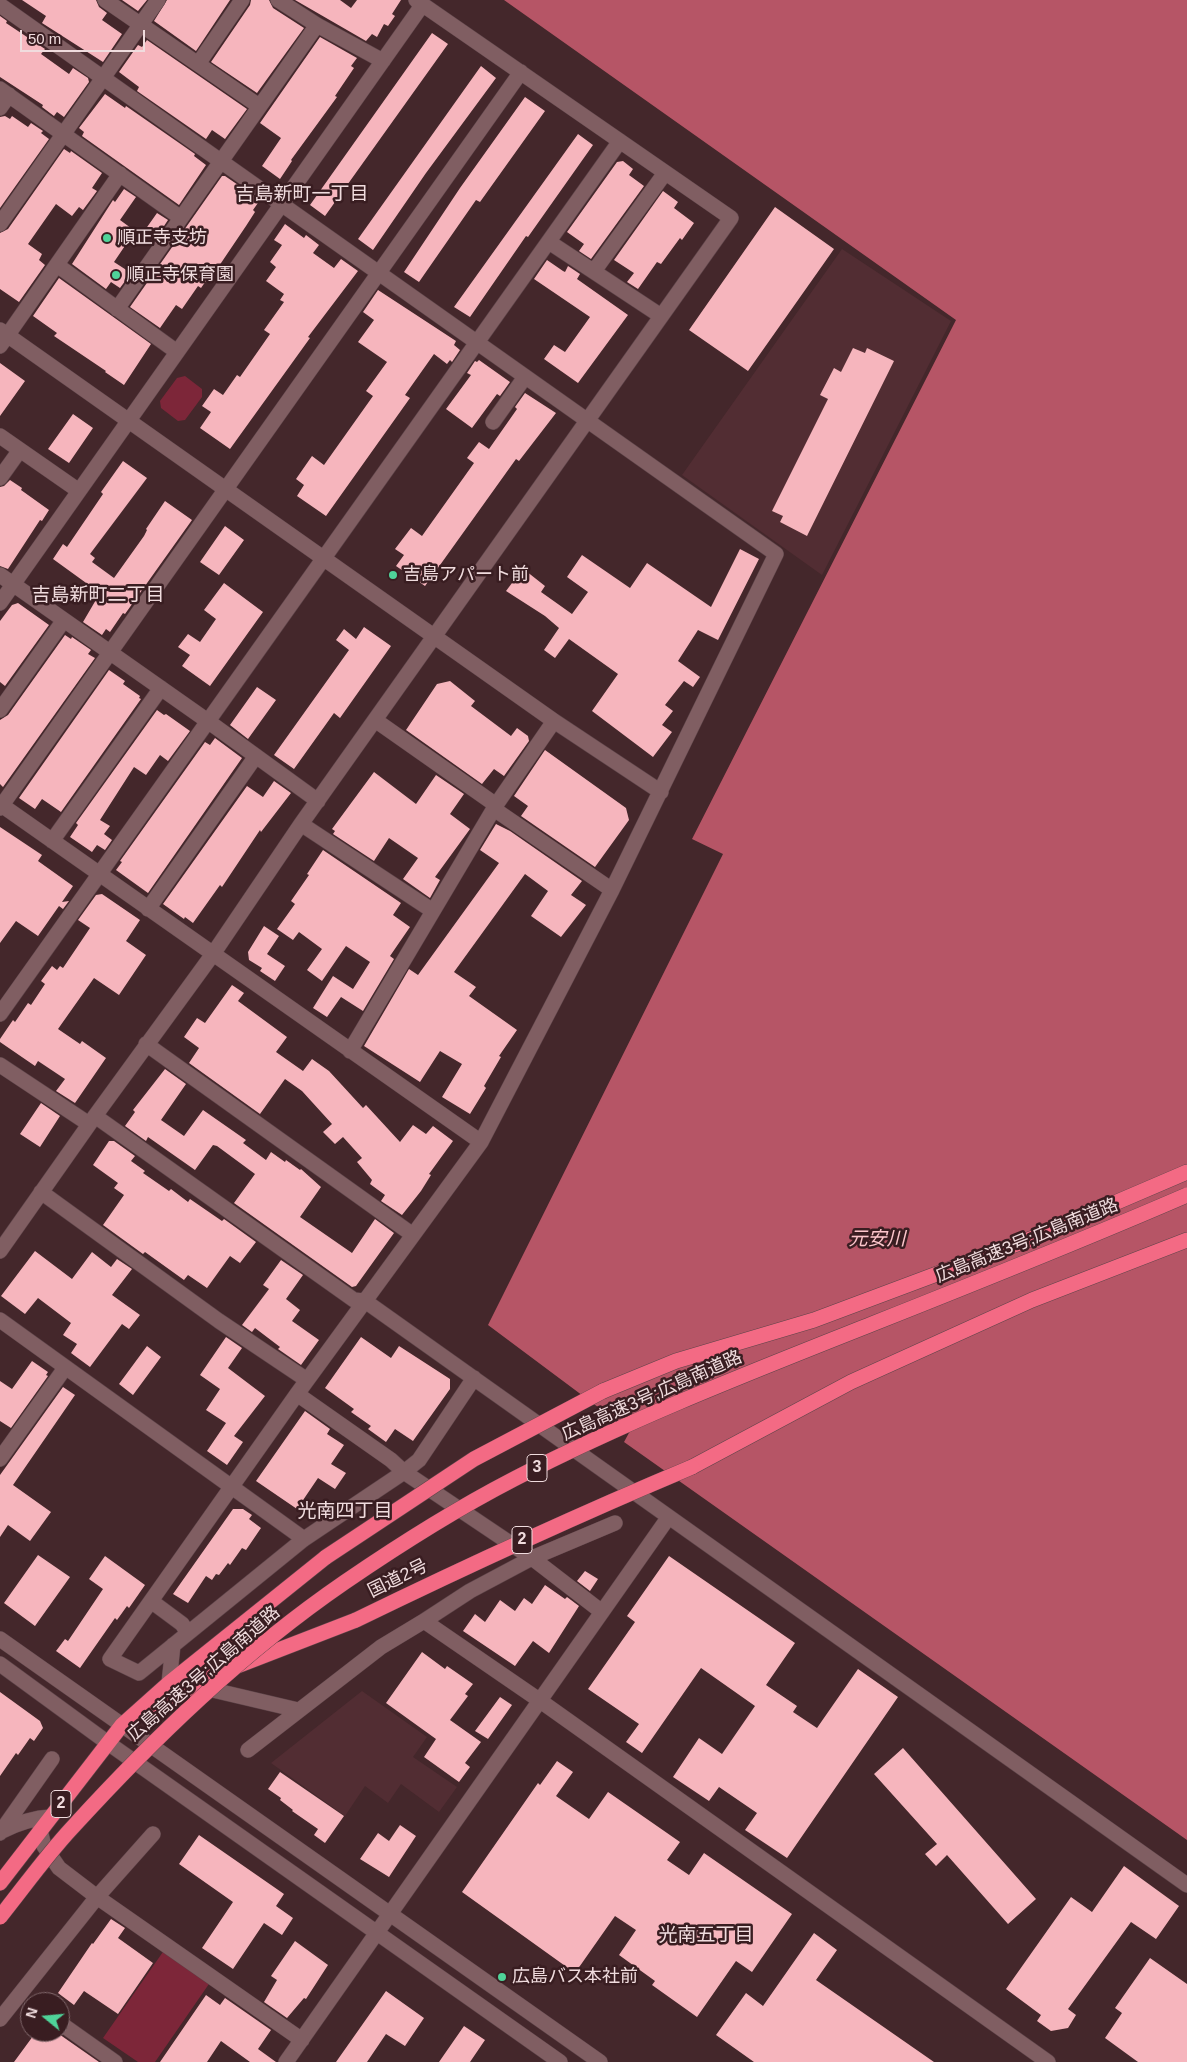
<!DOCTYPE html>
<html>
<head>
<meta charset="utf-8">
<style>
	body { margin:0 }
	#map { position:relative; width:1187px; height:2062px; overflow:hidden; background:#44272b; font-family:Arial,sans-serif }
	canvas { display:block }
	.north { position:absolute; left:20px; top:1992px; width:50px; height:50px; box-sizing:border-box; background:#391d21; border:1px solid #82696d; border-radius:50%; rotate:287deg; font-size:14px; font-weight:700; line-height:20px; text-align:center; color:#f0dcde }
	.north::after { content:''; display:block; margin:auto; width:18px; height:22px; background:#4fd399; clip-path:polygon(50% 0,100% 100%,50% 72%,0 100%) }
	.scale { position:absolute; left:20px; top:30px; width:125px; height:22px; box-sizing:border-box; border:2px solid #f0dcde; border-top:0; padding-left:6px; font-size:15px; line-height:18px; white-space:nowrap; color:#f0dcde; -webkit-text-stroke:4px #391d21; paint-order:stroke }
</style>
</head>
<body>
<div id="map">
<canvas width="1187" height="2062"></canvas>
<div class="north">N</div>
<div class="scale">50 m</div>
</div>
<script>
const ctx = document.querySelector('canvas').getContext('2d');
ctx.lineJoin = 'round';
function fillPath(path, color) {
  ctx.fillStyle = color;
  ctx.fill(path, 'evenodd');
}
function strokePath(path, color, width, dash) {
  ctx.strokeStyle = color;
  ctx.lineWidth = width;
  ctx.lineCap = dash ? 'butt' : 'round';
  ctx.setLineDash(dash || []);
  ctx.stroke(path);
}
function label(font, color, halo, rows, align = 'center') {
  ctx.font = font + ' Arial,"Noto Sans JP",sans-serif';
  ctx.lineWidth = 5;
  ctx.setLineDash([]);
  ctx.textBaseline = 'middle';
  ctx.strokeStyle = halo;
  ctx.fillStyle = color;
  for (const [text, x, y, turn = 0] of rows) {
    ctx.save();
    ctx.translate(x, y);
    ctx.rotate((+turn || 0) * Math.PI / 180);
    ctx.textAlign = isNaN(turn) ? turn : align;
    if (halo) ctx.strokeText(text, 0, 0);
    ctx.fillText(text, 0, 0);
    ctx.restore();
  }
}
const built = new Path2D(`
	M842,249L951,321L822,575L682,475Z
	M362,1691L427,1737L413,1757L457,1787L439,1812L401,1784L388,1803L365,1786L345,1816L271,1763Z`);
const green = new Path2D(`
	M185,376L202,389V397L185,420L178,421L161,408L160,401L177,378Z
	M165,1949L211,1981L155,2062H138L103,2038Z`);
const water = new Path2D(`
	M504,0H1187V1840L624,1442L630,1431L488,1325L723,854L692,839L956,320Z`);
const building = new Path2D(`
	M22,0H96L99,7L107,13L102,20L122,34L103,62L42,23L46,16Z
	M122,0H147L138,11Z
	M167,0H230L196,51L154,21Z
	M251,0H269L273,8L304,28L257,93L211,62L250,5Z
	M295,0H340L351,8L357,0H401L392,14L395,16L388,26L384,24L377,37L372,34L366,41Z
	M0,16L7,21L6,23L45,49L41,54L69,74L73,68L88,78L89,82L64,117L57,112L54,116L42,107L43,105L0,77Z
	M432,33L448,44L325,216L310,205Z
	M320,37L357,58L351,66L354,68L335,96L337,97L291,160L292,161L280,179L262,166L281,138L260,123Z
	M147,40L247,109L225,139L212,130L206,139L137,91L139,87L119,72L138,45L142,47Z
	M481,66L496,78L426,173L373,250L358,239Z
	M105,94L125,108L126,106L195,154L194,156L206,165L179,205L82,136L84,132L79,128Z
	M525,97L545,111L480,202L476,200L419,282L404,272L460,188Z
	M5,116L10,119L12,116L28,127L31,123L43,131L41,133L49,139L0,208V117Z
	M578,134L593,145L528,237L526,236L470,317L454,307Z
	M64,149L70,153L71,151L102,173L92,188L97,191L83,210L79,207L72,216L56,204L28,244L42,254L39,260L45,265L19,302L0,289V233L8,229Z
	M623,161L633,169L629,175L644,186L591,259L579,251L584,244L567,232L617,162Z
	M222,176H225L260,200L253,210L255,212L246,226L219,266L217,265L201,288L198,286L182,309L176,305L160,328L130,307Z
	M124,189L136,197L120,220L135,231L114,262L131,273L120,288L111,282L106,289L72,264L113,200L115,202Z
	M663,191L678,202L674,208L694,223L682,240L680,238L661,264L657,262L638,289L627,282L634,273L614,260Z
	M775,207L834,249L748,371L689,330Z
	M157,213L168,220L156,238L145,230Z
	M285,224L304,238L306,235L319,245L313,253L334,268L341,259L358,271L308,337L310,338L230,449L200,428L211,412L202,406L214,389L223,395L237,375L240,377L270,334L264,330L284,302L280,300L284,294L266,281L276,267L270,262L282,245L274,240Z
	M547,260L563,271L565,272L568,266L580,274L577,279L628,315L578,383L544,359L554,345L565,352L590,317L534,279Z
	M59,278L151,344L124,385L105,372L106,371L54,336L57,333L33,316Z
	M378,290L456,341L454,345L460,350L452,362L450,360L447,364L434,354L405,395L410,398L326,516L297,496L304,485L296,479L312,456L324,465L373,396L366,391L387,362L358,342L374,320L363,312Z
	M853,348L865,353L867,348L894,361L807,536L780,522L783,516L772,511L828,399L820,395L834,368L841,372Z
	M479,360L510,382L500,396L497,394L472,428L446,409L471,375L467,373L475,361L477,362Z
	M0,363L25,381L0,416Z
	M525,393L556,413L519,461L516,459L425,586L396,566L404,555L395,549L411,528L422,536L474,463L467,458L479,442L489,449L517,409L515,407Z
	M73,414L93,428L69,463L48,449Z
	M123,461L147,478L90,554L95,558L92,562L114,578L144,536L147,530L146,529L165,501L192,520L125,614L123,613L110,632L106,629L102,635L83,622L100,593L53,559L63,544L67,547L103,494L101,492Z
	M10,480L22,488L21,490L49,510L42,521L40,520L8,569L0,566V487L4,486Z
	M225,526L244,540L219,575L200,562Z
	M740,549L759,559L718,640L698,630L678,661L700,677L693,687L684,681L665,705L673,711L662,725L672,732L653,757L592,711L618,674L569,639L555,658L544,650L559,628L545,616L506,591L518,575L521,578L526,571L545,586L541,592L572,614L588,592L567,577L582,555L630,588L647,563L711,607Z
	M224,583L263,612L210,686L182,666L190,655L178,647L188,634L200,642L216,619L204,610Z
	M18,603L49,625L5,686L0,682V621L12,605Z
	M364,627L391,646L340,718L334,713L294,769L274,755L349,650L336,640L344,629L356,639Z
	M65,635L71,639L72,637L91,650L88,654L95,658L3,787L0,784V720L8,715Z
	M109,670L125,681L123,684L140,696L139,698L141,699L61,812L42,799L35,809L19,798Z
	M450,681L475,701L471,706L511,736L517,728L528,736L529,741L504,776L494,769L482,784L406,730L437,684Z
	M257,687L276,700L248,739L230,725Z
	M157,710L164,715L166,714L190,731L168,761L160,755L146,775L134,767L100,820L110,826L104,834L112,840L105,850L97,845L92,852L70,837L78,825L76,823Z
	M215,738L242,758L148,893L116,870L122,862L120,861L205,742L210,745Z
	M545,750L626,808L629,820L595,867L521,816L528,806L514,796Z
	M374,772L416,804L436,775L464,794L450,814L470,829L435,877L440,880L430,898L403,879L418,858L389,838L374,861L333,834L335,831L332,829Z
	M274,781L291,793L261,832L260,830L222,887L220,885L193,923L185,917L184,919L163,904L247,786L263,797Z
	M496,824L510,831L582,881L571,895L586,905L561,937L531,916L548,891L525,874L454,972L476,987L469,996L517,1030L499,1056L501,1057L484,1086L486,1088L470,1114L442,1097L462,1064L440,1051L420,1082L364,1046L409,969L418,975L499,863L480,850Z
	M0,827L42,855L38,861L73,886L62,902L69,901L63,909L59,906L38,936L16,921L0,943Z
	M323,850L401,903L393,915L410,927L390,956L394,959L363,1011L341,997L327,1017L313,1008L333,976L353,989L370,962L346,946L322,981L307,970L322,949L299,932L293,940L277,929L295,904L291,901L309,875L307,874Z
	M102,894L140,920L126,941L146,955L119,995L94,978L58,1029L80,1044L82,1041L106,1058L75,1103L56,1091L65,1079L38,1061L35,1066L0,1042V1039L13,1020L15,1022L28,1003L31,1005L45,984L41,981L52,966L57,970L60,966L63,968L90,928L78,920L96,895Z
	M264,926L279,936L267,954L285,966L275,981L260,971L262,968L249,960L248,952Z
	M232,985L244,993L238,1001L287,1037L276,1052L303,1071L312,1059L329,1071L363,1108L366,1105L400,1142L413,1125L426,1134L433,1126L453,1141L429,1174L431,1175L421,1191L402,1215L381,1201L385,1195L370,1184L372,1180L357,1162L362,1158L343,1137L335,1144L323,1132L332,1124L302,1091L285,1079L260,1114L189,1063L199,1048L184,1037L197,1018L205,1023Z
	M165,1069L186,1084L161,1120L184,1136L203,1110L246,1140L243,1143L266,1160L271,1152L285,1162L286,1160L300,1170L301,1169L321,1187L300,1217L352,1253L375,1219L394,1233L356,1286L352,1287L234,1203L255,1174L217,1146L213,1145L195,1170L148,1137L146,1141L125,1126L135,1112L133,1110Z
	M41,1103L60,1116L40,1147L20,1134Z
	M109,1141H114L135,1156L131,1161L145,1171L143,1173L169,1191L171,1189L188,1202L190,1199L222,1221L224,1219L256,1242L240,1263L230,1256L207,1288L188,1275L184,1280L145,1252L143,1254L103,1225L124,1195L114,1188L118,1183L93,1165Z
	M35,1251L72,1279L92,1252L111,1267L117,1259L132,1269L112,1295L140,1315L129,1329L122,1324L90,1367L71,1353L77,1344L63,1335L71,1323L38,1298L25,1314L1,1296Z
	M281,1260L303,1275L286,1299L300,1310L292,1321L319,1340L301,1365L278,1349L280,1347L255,1328L252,1332L242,1325L269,1289L263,1285Z
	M226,1337L242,1348L228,1368L265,1396L234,1436L243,1442L227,1465L207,1451L226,1423L206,1410L220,1389L200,1375Z
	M361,1337L391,1358L399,1346L450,1379V1389L413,1441L395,1429L386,1442L368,1429L371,1426L351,1412L354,1409L325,1388Z
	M147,1346L161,1357L133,1395L119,1384Z
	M32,1361L48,1372L46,1375L48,1376L11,1428L0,1421V1381L12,1389Z
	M63,1387L75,1395L13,1485L51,1512L30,1541L8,1525L0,1537V1475Z
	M305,1411L330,1429L327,1434L344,1445L331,1464L346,1473L335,1489L318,1478L297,1509L256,1481Z
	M233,1509H243L252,1515L249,1519L261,1528L246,1550L242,1548L230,1565L228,1563L219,1575L216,1574L212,1580L206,1576L188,1603L173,1594Z
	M38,1555L70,1577L35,1626L4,1603Z
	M105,1556L145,1585L129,1608L127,1606L117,1620L115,1618L80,1668L56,1651L65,1639L68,1641L103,1589L89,1579Z
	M669,1556L795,1643L766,1685L797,1706L793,1712L817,1728L858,1669L898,1697L787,1858L745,1830L757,1813L719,1787L709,1801L673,1777L699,1738L722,1754L755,1706L701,1668L642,1753L626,1742L639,1724L588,1689L635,1622L627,1616Z
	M585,1571L598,1579L590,1591L577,1581Z
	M545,1585L565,1599L567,1597L579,1606L549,1653L533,1641L515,1666L463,1631L475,1614L485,1622L500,1600L515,1611L524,1598L532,1604Z
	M422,1652L445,1669L447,1666L473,1684L465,1694L468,1696L450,1720L481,1742L465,1763L470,1767L459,1782L424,1757L436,1739L386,1703Z
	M0,1692L40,1721L43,1728L34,1741L30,1738L18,1755L16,1753L0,1776Z
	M500,1697L512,1705L488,1739L475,1731Z
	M903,1748L1036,1899L1008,1924L947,1855L936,1866L925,1854L937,1844L874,1774Z
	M557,1761L573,1772L556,1796L589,1819L608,1792L680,1842L667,1860L689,1875L704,1853L792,1914L752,1972L736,1961L697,2017L652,1985L655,1981L619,1955L636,1930L615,1916L575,1973L462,1892L538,1783L540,1785Z
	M280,1772L344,1816L325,1843L314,1835L318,1829L292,1811L293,1810L280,1800L281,1798L268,1789Z
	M400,1825L416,1836L389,1877L360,1859L378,1833L389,1841Z
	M199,1835L284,1894L276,1906L293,1918L282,1935L264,1923L233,1969L202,1948L233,1902L179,1864Z
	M1124,1866L1179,1906L1156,1939L1131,1922L1068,2009L1076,2015L1068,2028L1051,2031L1037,2021L1041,2015L1006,1989L1071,1897L1092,1912Z
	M111,1919L125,1928L118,1938L153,1963L118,2014L84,1991L74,2005L58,1993L92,1943L93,1944Z
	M814,1933L837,1950L816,1980L934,2062H754L716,2035L746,1993L763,2006Z
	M295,1941L328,1965L306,1999L304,1998L287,2018L264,2002L277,1980L271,1976Z
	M1150,1958L1187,1984V2062H1138L1105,2038L1122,2013L1115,2008Z
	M386,1991L424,2018L405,2046L386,2034L367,2062H336Z
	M206,1995L220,2005L225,1998L271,2030L258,2049L276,2062H250L221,2041L207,2062H160Z
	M464,2026L485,2040L470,2062H439Z
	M36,2032H56L99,2062H14Z`);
const minor = new Path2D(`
	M105,0L259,106
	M278,0L317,25L383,61
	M0,5L776,554L612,890L481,1142L297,1394L110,1659L139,1673L304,1539L404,1472L419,1460L474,1378
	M198,64L242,0
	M0,89L181,218
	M0,108L9,95
	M0,224L158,0
	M549,242L661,316
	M57,265L177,352
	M594,271L665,173
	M117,309L317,25
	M0,330L554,721L661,792
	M0,346L120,174
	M493,422L525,377
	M0,436L79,491
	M0,478L20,450
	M0,575L209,722L318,801
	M0,603L423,4
	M0,710L64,620
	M375,720L496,805
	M0,804L481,1142
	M0,808L521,72
	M494,809L612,890
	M301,824L433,911
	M52,841L161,688
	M148,909L256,756
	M0,1014L620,141
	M146,1044L413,1235
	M350,1051L496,805L554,721
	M0,1065L89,1124
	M95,1116L354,1300L365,1301L1187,1885
	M41,1192L219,1321L307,1380
	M0,1251L95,1116L213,954L301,824L731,218L416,0
	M0,1320L304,1539
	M297,1394L391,1460L404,1472L532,1558L602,1612
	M0,1459L65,1368
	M151,1601L182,1624L188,1633
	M424,1621L539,1700L1048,2062
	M0,1639L600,2062
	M0,1664L108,1743L560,2062
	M169,1683L173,1645
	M200,1687L298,1710
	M248,1750L381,1647L424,1621L470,1591L532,1558L615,1523
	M40,1830L44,1846L59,1868L97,1897L302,2040
	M2,1831C18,1823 32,1818 50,1817
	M0,1833L52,1759
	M0,2019L97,1897L153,1834
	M60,2023L115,2062
	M286,2062L668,1518`);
const highway = new Path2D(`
	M603,1391L676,1361L814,1320L1033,1238L1187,1172
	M692,1467L851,1382L1032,1300L1187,1240
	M147,1711L219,1673L356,1620
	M0,1883L122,1725L169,1683L326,1557`);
const highwayBridge = new Path2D(`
	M326,1557L474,1459L603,1391
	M356,1620C467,1566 578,1515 692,1467
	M0,1917C24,1887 46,1856 71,1829C154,1738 243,1652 345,1582C399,1545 456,1509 514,1479C630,1419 751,1372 872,1324C978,1282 1083,1240 1187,1195`);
const markers = [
	[107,238,5,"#4fd399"],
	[116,275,5,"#4fd399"],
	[393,575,5,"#4fd399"],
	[502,1977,5,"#4fd399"]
];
const shields = [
	[537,1468,20],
	[522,1540,20],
	[61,1804,20]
];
const shieldNames = [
	["3",537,1468],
	["2",522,1540],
	["2",61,1804]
];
const poiNames = [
	["順正寺支坊",117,238],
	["順正寺保育園",126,275],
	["吉島アパート前",403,575],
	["広島バス本社前",512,1977]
];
const streetNames = [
	["広島高速3号;広島南道路",1027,1241,-22],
	["広島高速3号;広島南道路",652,1396,-24],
	["国道2号",398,1579,-26],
	["広島高速3号;広島南道路",204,1674,-41]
];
const neighbourhoodNames = [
	["吉島新町一丁目",302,195],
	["吉島新町二丁目",98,596],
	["光南四丁目",345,1512],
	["光南五丁目",706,1936]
];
const waterNames = [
	["元安川",877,1240]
];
fillPath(built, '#522d33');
fillPath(green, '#7d2639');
fillPath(water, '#b65566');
fillPath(building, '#f6b5bd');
strokePath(minor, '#5d4449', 16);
strokePath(highway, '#5d4449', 16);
strokePath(minor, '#805e62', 15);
strokePath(highway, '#f36a84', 15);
strokePath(highwayBridge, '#5d4449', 16, []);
strokePath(highwayBridge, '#f36a84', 15);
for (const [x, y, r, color] of markers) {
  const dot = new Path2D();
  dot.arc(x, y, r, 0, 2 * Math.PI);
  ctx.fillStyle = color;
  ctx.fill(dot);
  strokePath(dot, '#391d21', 2);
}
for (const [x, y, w] of shields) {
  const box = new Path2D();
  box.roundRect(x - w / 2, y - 13.5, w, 27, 4);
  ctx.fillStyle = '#391d21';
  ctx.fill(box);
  strokePath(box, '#f0dcde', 1);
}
label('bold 16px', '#f0dcde', null, shieldNames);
label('18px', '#f0dcde', '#391d21', poiNames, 'left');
label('18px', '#f0dcde', '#391d21', streetNames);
label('19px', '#f0dcde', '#391d21', neighbourhoodNames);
label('italic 19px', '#fdc6cc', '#391d21', waterNames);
</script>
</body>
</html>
